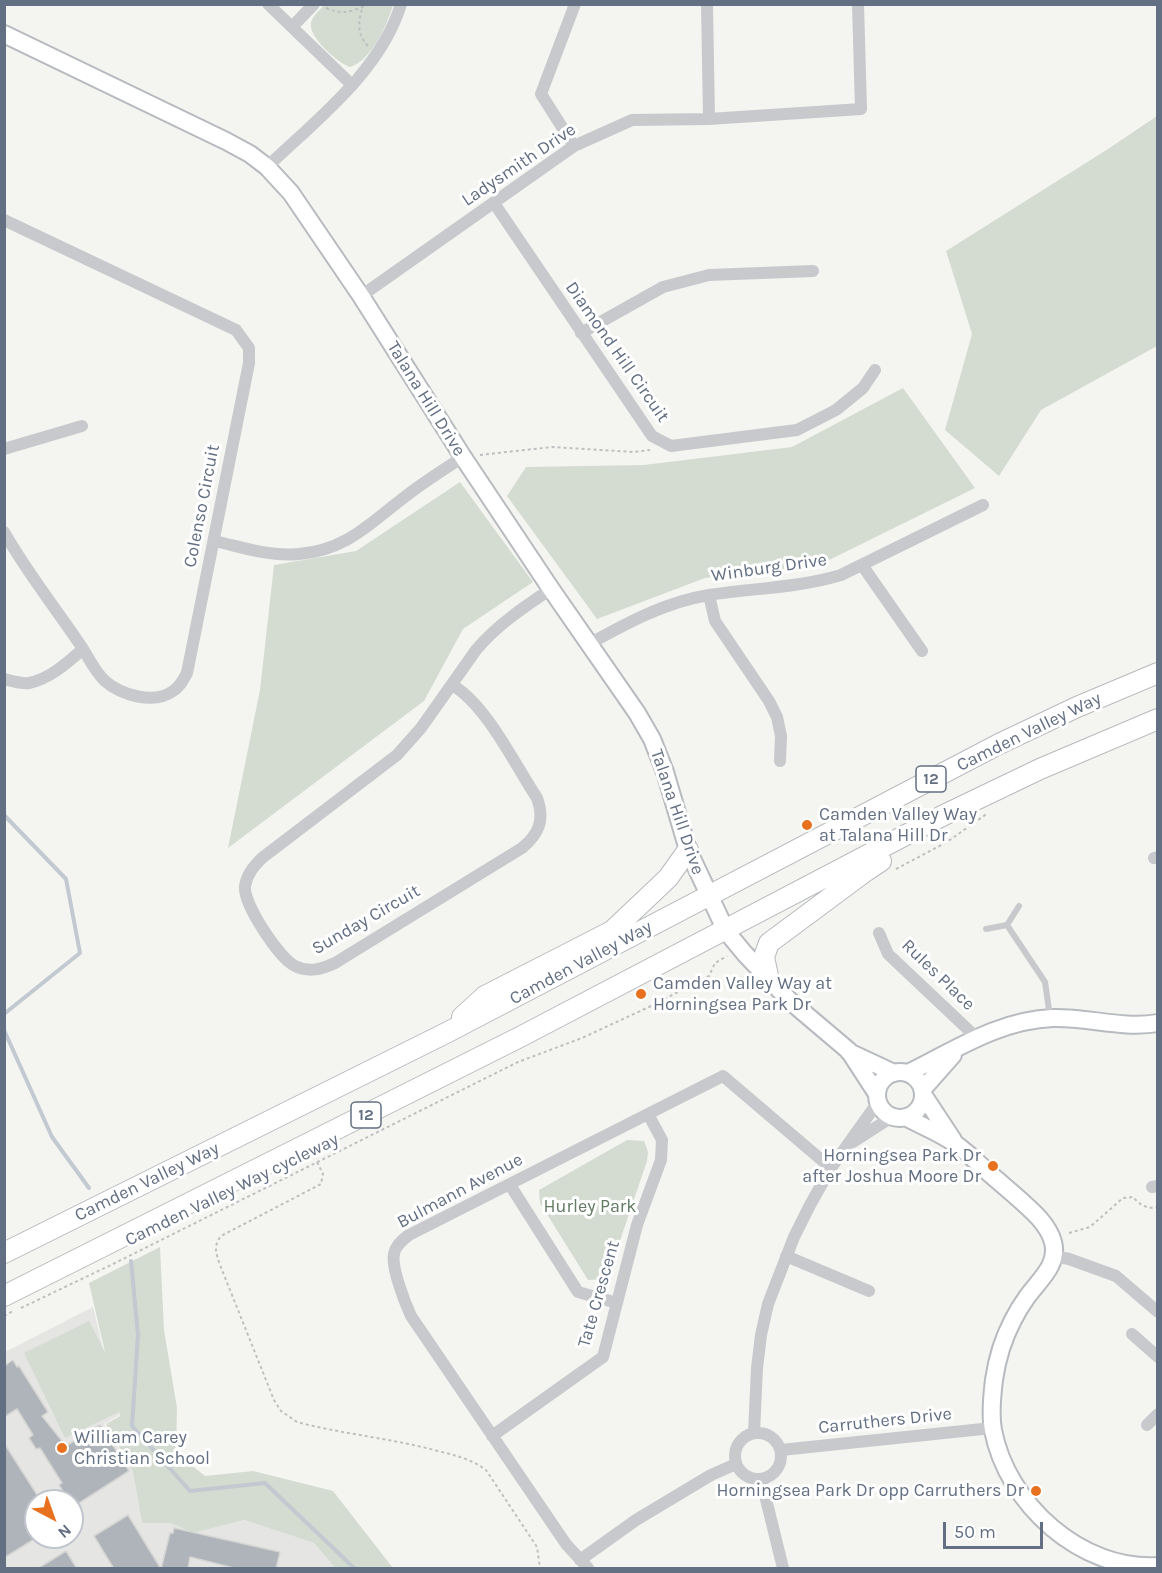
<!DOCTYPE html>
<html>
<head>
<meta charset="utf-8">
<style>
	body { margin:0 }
	#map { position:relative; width:1162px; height:1573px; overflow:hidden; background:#f4f5f0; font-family:Karla,sans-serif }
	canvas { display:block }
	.frame { position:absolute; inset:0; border:6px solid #636f82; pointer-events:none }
	.north { position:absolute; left:24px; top:1489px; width:60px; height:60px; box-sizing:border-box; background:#fff; border:2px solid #c1c5cd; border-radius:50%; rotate:139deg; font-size:16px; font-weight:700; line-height:24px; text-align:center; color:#636f82 }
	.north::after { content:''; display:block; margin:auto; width:21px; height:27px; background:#e7711e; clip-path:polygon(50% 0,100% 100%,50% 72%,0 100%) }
	.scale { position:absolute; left:943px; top:1522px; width:100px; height:27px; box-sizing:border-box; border:3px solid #636f82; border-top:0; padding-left:8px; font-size:18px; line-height:21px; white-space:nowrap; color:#636f82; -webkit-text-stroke:4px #fff; paint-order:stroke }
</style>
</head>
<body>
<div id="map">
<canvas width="1162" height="1573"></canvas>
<div class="frame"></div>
<div class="north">N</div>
<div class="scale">50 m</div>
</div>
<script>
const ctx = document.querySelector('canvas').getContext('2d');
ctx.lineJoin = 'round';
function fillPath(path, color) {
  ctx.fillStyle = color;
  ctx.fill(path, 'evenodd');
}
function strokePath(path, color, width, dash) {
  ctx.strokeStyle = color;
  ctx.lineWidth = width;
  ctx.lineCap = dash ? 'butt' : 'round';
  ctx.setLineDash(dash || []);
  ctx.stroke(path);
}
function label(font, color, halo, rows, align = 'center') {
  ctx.font = font + ' Karla,sans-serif';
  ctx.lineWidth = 6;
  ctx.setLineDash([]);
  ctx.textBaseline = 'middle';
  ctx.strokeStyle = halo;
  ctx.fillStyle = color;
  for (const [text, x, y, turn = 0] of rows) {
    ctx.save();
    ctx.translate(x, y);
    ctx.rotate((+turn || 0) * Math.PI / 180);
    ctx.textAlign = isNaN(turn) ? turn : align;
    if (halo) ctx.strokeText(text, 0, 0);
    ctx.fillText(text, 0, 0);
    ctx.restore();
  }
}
const built = new Path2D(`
	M93,1307L119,1415L104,1424L133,1472L142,1523H170L194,1533L244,1520L314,1543L335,1568H5V1352ZM36,1501H72V1537H36Z`);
const green = new Path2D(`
	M324,5V4L393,5C387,25 372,60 350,67C338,63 308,37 311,23C312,16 320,10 324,5Z
	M1157,116V346L1041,410L999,476L945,430L972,334L946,251L1108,149Z
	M903,388L975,488L819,565L705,578L597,619L507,496L526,467L644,465L792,447Z
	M460,482L533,582L463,629L424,701L228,848L260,690L274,565L356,551Z
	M627,1140L644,1141L648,1152L647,1161L607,1279L588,1280L540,1203L539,1190Z
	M160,1247L164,1330L177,1408L176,1453L205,1476L253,1471L333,1491L393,1568H335L314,1543L244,1520L194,1533L170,1523H142L133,1472L106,1424L120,1416L119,1412L65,1438L24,1353L89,1321L105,1352L89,1283Z`);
const stream = new Path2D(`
	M4,815L66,879L80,953L4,1014
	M4,1030L52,1137L89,1188
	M131,1261L138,1335L132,1426L190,1491L265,1483L354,1568`);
const building = new Path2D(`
	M13,1360L17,1367L19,1366L48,1412L42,1416L66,1446L100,1425L129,1471L73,1507L72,1501H69L59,1485L62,1483L40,1448L36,1449L29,1438L33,1435L17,1409L4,1417V1366Z
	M4,1443L41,1501H36V1538L4,1558Z
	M128,1515L161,1569H114L94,1536Z
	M174,1528L280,1552L276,1569H238L190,1557L188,1569H161L170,1533H173Z
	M66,1551L77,1569H37Z`);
const path = new Path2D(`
	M364,4C358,19 356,34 368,46
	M326,8C341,14 347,13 363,7
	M480,455L552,447L634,452L650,450
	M896,869L947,842L988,813
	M317,1162L323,1174L321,1184L221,1236C213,1246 216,1253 220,1265L274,1400L281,1411L297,1422C342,1434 389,1438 434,1450C453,1455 470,1458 486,1470L537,1547L540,1568
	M1069,1233L1090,1227L1123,1198L1133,1197C1139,1204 1147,1210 1158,1207
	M21,1308L113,1264L518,1062L582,1038L651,1006L709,976L715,963L727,956
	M4,1316L13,1311`);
const lane = new Path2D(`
	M1007,925L1045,982L1050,1017
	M986,929L1007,925L1019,906`);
const street = new Path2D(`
	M268,4L352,85
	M707,4L709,119
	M292,27L314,4
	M574,146L541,94L575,4
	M267,167C316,120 381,71 401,4
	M494,203L652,436L671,446L797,430L836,410L863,388L875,370
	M4,220L236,330L249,348V363L187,673C183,680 180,687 173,691C154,705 121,695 105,681C93,670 88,655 79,643C54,606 26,571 4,532
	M361,296L574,146L632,120L709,119L861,109L858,4
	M581,333L663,287L709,275L813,271
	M4,449L82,426
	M214,541C242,547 270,557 299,554C347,550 370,523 406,496C424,482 443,470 463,457
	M862,565L922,651
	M709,595L715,621L769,701L777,717L781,736L780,761
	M589,644C627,623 665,602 709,595C753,588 798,588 841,575L983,505
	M4,679C12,681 22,684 29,683C50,679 68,662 83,649
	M452,685C486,704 515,765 537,798C545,820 539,834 522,848L335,963C322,969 309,973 295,966C279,958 243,904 245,886C247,874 254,866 262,858L397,755L421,728L476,650C497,625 524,607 551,589
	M1154,858L1158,857
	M879,933L888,954L977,1038
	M853,1142L892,1117
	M510,1185L578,1292L617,1303
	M1152,1187L1158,1186
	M786,1256L869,1291
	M1054,1256L1069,1259L1116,1276L1158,1312
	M1132,1334L1158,1357
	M1147,1425L1158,1414
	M735 1456a23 23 0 1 1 46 0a23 23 0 1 1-46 0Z
	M754,1433L757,1368L761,1335L768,1304L794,1237L810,1205L831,1168L878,1102
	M492,1436L603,1357L637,1225L661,1160L662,1140L648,1114
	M781,1450L992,1428
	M761,1479L783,1568
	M580,1560L636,1520L711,1475L736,1464
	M588,1568L566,1544L411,1316C405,1303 391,1267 394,1254C395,1246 402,1240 409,1235L723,1076L831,1168`);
const secondary = new Path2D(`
	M4,34L226,141L250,154L267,167L291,193L361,296L463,457L551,589L637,713L652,739L665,772L688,850L726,931L745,954L790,1001L849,1051L877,1094
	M849,1052L894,1073
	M877 1095a23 23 0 1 1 46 0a23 23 0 1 1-46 0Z
	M908,1073C955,1050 999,1020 1053,1018C1088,1017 1122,1029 1158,1023
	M923,1089L953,1055
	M924,1096L953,1140
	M907,1118C922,1126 940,1133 954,1143C967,1152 978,1163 989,1173C1006,1188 1024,1202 1039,1218C1045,1225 1051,1234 1053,1242C1059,1265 1039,1280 1027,1297C1022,1304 1017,1312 1013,1320C1003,1339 997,1359 994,1380C992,1396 990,1414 993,1430C1007,1504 1081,1571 1158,1566`);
const primary = new Path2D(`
	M769,981L764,957L769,943L866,871L881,861
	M462,1017L485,996L612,931L668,878L688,850
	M4,1253L448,1032L999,744L1077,707L1158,673
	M4,1296L520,1037L942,816L1040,769L1158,719`);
const markers = [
	[807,825,6,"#e7711e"],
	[641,994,6,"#e7711e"],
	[993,1166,6,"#e7711e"],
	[62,1448,6,"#e7711e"],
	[1036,1491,6,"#e7711e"]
];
const shields = [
	[931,779,30],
	[366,1115,30]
];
const shieldNames = [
	["12",931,779],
	["12",366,1115]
];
const streetNames = [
	["Ladysmith Drive",519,165,-34],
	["Diamond Hill Circuit",617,352,55],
	["Talana Hill Drive",426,399,58],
	["Colenso Circuit",202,506,-79],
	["Winburg Drive",769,568,-8],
	["Camden Valley Way",1029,732,-26],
	["Talana Hill Drive",677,812,71],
	["Sunday Circuit",366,920,-30],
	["Camden Valley Way",581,963,-28],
	["Rules Place",938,975,44],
	["Camden Valley Way",147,1182,-26],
	["Camden Valley Way cycleway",232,1190,-26],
	["Bulmann Avenue",460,1191,-28],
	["Tate Crescent",599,1294,-74],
	["Carruthers Drive",885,1421,-6]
];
const poiNames = [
	["Camden Valley Way",819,815],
	["at Talana Hill Dr",819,836],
	["Camden Valley Way at",653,984],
	["Horningsea Park Dr",653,1005],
	["Horningsea Park Dr",981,1156,"right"],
	["after Joshua Moore Dr",981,1177,"right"],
	["William Carey",74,1438],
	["Christian School",74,1459],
	["Horningsea Park Dr opp Carruthers Dr",1024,1491,"right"]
];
const parkNames = [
	["Hurley Park",590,1207]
];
fillPath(built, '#e5e5e4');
fillPath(green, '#d4dcd1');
strokePath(stream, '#c2c9d0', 4);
fillPath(building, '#afb4ba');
strokePath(building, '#d5d6d3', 1.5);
strokePath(secondary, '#b7babf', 20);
strokePath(primary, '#b7babe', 22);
strokePath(path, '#bebfc1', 2, [3, 3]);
strokePath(lane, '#c7c9cd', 6);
strokePath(street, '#c7c9cd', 12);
strokePath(secondary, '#fff', 16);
strokePath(primary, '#fff', 20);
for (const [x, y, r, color] of markers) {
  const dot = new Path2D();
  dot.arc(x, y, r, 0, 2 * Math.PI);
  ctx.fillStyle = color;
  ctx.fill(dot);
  strokePath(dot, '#fff', 2);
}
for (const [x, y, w] of shields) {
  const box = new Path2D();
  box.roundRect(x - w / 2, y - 13, w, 26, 4.5);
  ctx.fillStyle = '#fff';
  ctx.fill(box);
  strokePath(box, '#636f82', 1.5);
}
label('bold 16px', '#636f82', null, shieldNames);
label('18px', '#636f82', '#fff', streetNames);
label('18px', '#636f82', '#fff', poiNames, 'left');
label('18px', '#627962', '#fff', parkNames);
</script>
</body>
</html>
